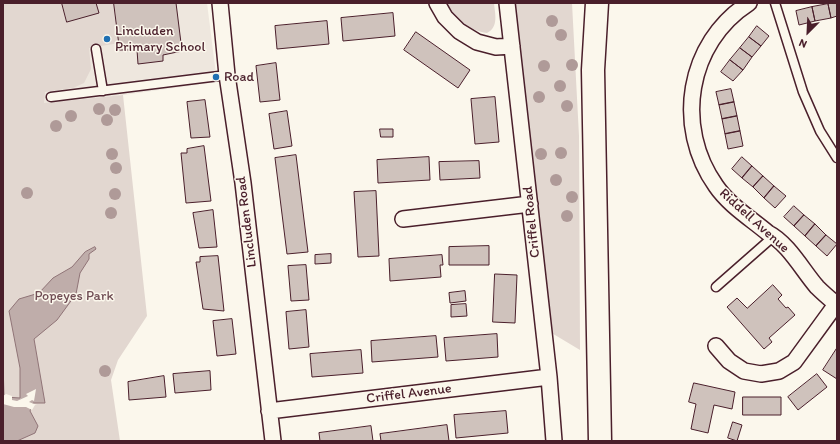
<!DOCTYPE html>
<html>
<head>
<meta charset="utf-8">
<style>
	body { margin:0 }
	#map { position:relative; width:840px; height:444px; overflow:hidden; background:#fbf7ec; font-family:Itim,sans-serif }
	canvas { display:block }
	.frame { position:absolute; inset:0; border:4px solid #4a1f2b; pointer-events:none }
	.north { position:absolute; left:788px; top:12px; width:40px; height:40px; -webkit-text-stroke:3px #fbf7ec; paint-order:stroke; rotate:204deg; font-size:11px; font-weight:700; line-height:16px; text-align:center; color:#4a1f2b }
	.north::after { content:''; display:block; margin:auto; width:14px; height:18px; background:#4a1f2b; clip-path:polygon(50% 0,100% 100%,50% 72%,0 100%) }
</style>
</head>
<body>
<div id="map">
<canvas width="840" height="444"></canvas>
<div class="frame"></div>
<div class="north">N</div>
</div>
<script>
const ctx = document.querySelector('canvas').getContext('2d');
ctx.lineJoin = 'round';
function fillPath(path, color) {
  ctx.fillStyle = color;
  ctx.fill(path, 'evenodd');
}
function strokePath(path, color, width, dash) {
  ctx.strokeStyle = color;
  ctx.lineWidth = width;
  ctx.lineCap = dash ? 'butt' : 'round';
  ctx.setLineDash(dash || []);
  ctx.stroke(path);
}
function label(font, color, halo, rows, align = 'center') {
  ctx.font = font + ' Itim,sans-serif';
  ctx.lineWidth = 3;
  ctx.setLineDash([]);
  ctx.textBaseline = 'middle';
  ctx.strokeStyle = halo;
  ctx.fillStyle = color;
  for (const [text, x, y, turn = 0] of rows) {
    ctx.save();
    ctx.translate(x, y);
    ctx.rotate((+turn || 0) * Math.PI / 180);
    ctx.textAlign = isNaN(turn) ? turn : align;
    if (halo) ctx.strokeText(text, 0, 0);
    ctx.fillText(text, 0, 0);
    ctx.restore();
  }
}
const built = new Path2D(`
	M3,3H207L217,82L123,95L44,104Z`);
const green = new Path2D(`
	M3,3H62L67,22L98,13L96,3H114L119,43L89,48L91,69L84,83L73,88L45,92L44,103L123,95L147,316L118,360L111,380L120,441H3Z
	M444,3H494C495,14 499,27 487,33C470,31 454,17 444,3Z
	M513,3H572L579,136L580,350L550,332Z`);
const water = new Path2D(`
	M95,247L96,249L89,254V259L80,273L76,294L57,320L34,339L45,403H33L30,411L38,426L35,433L17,441H3V362L4,397L20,398V368L9,311L19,299L39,293L53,278L72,267L85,252Z`);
const pier = new Path2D(`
	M36,389L34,401L32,400L29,402L37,405H35L32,410L26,407H14L3,404V396L6,394L12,396V400L17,401L28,396L26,394Z`);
const building = new Path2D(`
	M62,3H96L99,13L67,22Z
	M114,3H176L182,51L163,55V61L138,64L137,50H120Z
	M837,3V16L831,18L828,4Z
	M828,4L831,18L815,21L812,7Z
	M812,7L815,21L799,25L796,11Z
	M393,13L395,36L343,41L341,18Z
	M327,21L329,44L277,49L275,26Z
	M757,26L769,36L761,46L749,37Z
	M416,32L470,70L458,88L404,50Z
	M749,37L761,46L752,57L740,48Z
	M740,48L752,57L743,70L730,60Z
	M730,60L743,70L733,81L721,72Z
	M276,63L280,100L260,102L256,66Z
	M731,89L734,102L719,105L716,92Z
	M495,97L499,142L475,144L471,99Z
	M205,100L210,137L191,138L187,102Z
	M734,102L737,116L722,119L719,105Z
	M287,111L292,146L274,149L269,114Z
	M737,116L740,131L725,134L722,119Z
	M380,129H393V137H381Z
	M740,131L743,146L728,149L725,134Z
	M204,146L211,201L186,203L181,153H187V149Z
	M296,155L308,252L287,254L275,158Z
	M429,157L430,180L378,183L377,160Z
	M742,157L752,166L742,178L732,169Z
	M479,161L480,178L440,180L439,162Z
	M752,166L763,176L753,187L742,178Z
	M763,176L774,186L764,198L753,187Z
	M774,186L786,196L775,208L764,198Z
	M376,191L379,256L358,257L354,192Z
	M794,206L804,215L794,226L784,217Z
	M213,210L217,247L199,248L193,213Z
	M804,215L815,224L805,236L794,226Z
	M815,224L826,235L816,246L805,236Z
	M826,235L837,244L827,256L816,246Z
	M489,246V265H449V247Z
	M331,254V263L315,264V255Z
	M442,255L443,265H440L441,277L390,281L389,259Z
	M218,256L224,311L203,309L196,262H200V257Z
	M306,265L309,300L291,301L288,266Z
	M495,274L517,275L515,323L493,322Z
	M773,285L782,295L778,299L786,308L788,307L795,315L769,338L772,342L764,349L727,307L737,298L747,308Z
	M465,291L466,301L450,303L449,293Z
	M466,304L467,316L451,317V305Z
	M306,310L309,347L289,349L286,312Z
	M232,319L236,354L217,356L213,321Z
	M497,334L498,357L446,361L444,338Z
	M436,336L438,357L372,362L371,341Z
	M837,348V379L823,370Z
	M361,350L363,373L312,377L310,354Z
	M210,371L211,390L175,393L173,374Z
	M817,374L827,387L798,410L788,397Z
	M164,376L166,397L129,400L128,382Z
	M694,383L735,392L732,409L714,405L708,433L691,429L696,404L689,402Z
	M743,397H781V415H743Z
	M506,411L508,433L456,438L454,415Z
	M733,422L742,425L737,441L728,438Z
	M447,425L449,441H381L380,434Z
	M371,426L373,441H320L319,433Z`);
const service = new Path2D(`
	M775,3L803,92L820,131L837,158
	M96,49L103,91
	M51,97L227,75
	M716,287L774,236`);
const minor = new Path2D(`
	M220,3L227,75L243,183L273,441
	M437,3L445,17L459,31L477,42L496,47L512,46
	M507,3L549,377L554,441
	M749,3C687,43 674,127 716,186C729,205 750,218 768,233C788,243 803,271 817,287C823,293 830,299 836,304
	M403,219L530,204
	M716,346L729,361L744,371L761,374L779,371L794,362L837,303
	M269,411L549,377`);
const trunk = new Path2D(`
	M597,3L593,70L600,441`);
const trees = [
	[552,21],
	[561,35],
	[572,65],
	[544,66],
	[560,86],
	[539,97],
	[567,106],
	[99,109],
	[115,110],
	[71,116],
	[107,120],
	[56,126],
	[561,153],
	[112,154],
	[541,154],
	[116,168],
	[556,180],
	[27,193],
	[115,194],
	[572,197],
	[111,213],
	[567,216],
	[105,371]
];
const markers = [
	[107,39,4,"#1f6fb2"],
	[216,77,4,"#1f6fb2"]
];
const poiNames = [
	["Lincluden",115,31],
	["Primary School",115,47],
	["Road",224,77]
];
const streetNames = [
	["Riddell Avenue",754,221,42],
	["Lincluden Road",247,222,-97],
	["Criffel Road",532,222,-96],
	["Criffel Avenue",409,394,-7]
];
const parkNames = [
	["Popeyes Park",74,296]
];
fillPath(built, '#eee7de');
fillPath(green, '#e2d7d0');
fillPath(water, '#bfadaa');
strokePath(water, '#907477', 1);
fillPath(pier, '#fbf7ec');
fillPath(building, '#cfc2bc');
strokePath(building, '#4a1f2b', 1);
strokePath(service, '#4a1f2b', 11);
strokePath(minor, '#4a1f2b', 18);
strokePath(trunk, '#4a1f2b', 25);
strokePath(service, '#fbf7ec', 8);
strokePath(minor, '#fbf7ec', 15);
strokePath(trunk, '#fbf7ec', 22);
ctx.fillStyle = '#af9a98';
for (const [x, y] of trees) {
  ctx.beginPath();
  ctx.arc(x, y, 6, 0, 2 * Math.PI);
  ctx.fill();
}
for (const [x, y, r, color] of markers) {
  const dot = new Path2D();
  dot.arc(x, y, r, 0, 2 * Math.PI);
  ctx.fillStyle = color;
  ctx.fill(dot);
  strokePath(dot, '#fbf7ec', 1.5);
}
label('14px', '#4a1f2b', '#fbf7ec', poiNames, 'left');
label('14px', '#4a1f2b', '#fbf7ec', streetNames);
label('14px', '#704d54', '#fbf7ec', parkNames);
</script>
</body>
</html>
